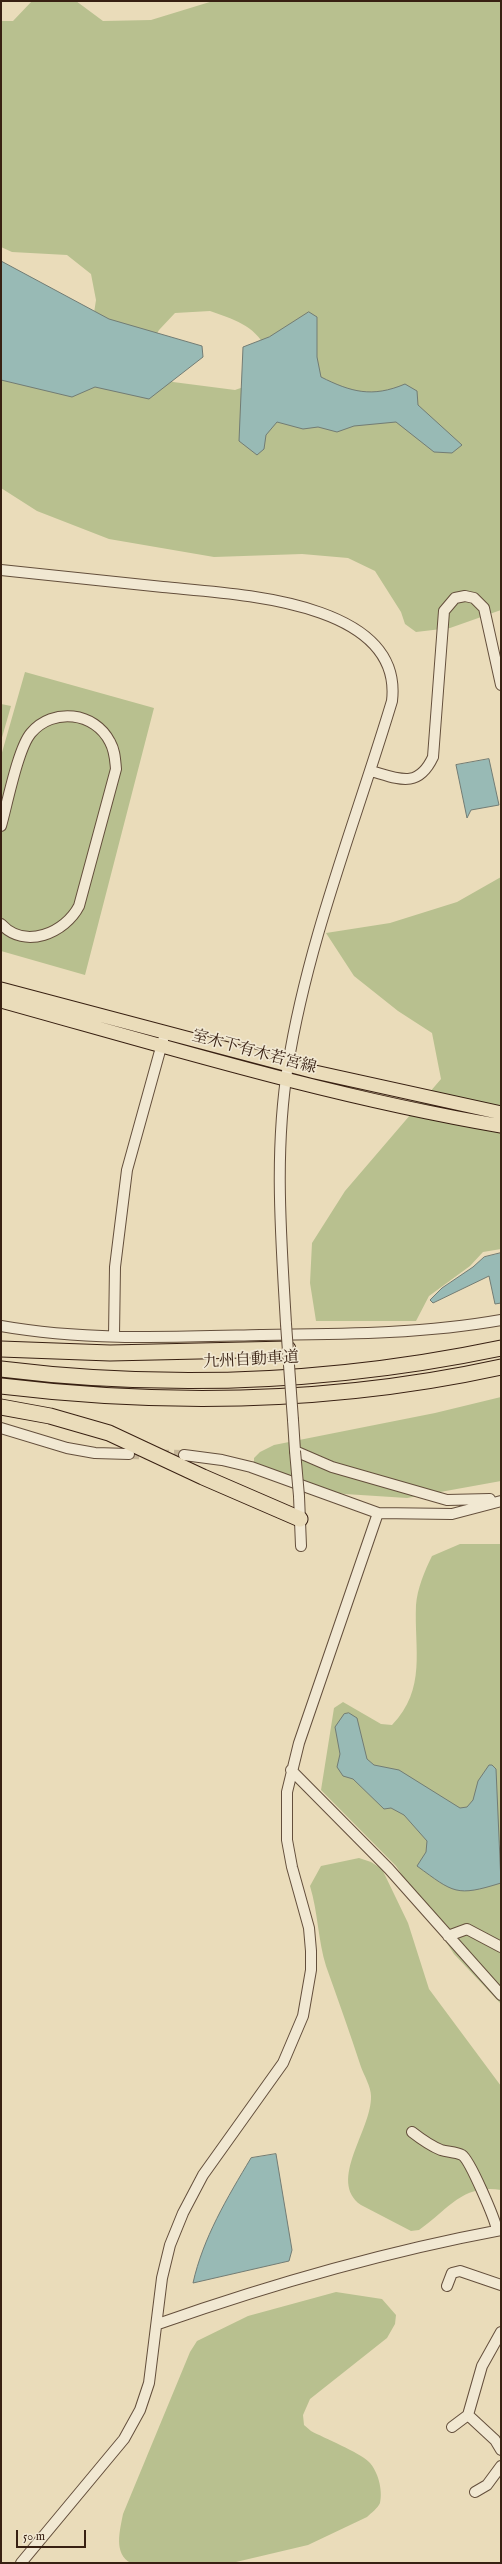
<!DOCTYPE html>
<html>
<head>
<meta charset="utf-8">
<style>
	body { margin:0 }
	#map { position:relative; width:502px; height:2564px; overflow:hidden; background:#eadcba; font-family:"IM FELL English",serif }
	canvas { display:block }
	.frame { position:absolute; inset:0; border:2px solid #382012; pointer-events:none }
	.scale { position:absolute; left:16px; top:2530px; width:70px; height:18px; box-sizing:border-box; border:2px solid #382012; border-top:0; padding-left:5px; font-size:12px; line-height:14px; white-space:nowrap; color:#382012; -webkit-text-stroke:3px #f1e8d2; paint-order:stroke }
</style>
</head>
<body>
<div id="map">
<canvas width="502" height="2564"></canvas>
<div class="frame"></div>
<div class="scale">50 m</div>
</div>
<script>
const ctx = document.querySelector('canvas').getContext('2d');
ctx.lineJoin = 'round';
function fillPath(path, color) {
  ctx.fillStyle = color;
  ctx.fill(path, 'evenodd');
}
function strokePath(path, color, width, dash) {
  ctx.strokeStyle = color;
  ctx.lineWidth = width;
  ctx.lineCap = dash ? 'butt' : 'round';
  ctx.setLineDash(dash || []);
  ctx.stroke(path);
}
function label(font, color, halo, rows, align = 'center') {
  ctx.font = font + ' "IM FELL English","Noto Serif JP",serif';
  ctx.lineWidth = 3.5;
  ctx.setLineDash([]);
  ctx.textBaseline = 'middle';
  ctx.strokeStyle = halo;
  ctx.fillStyle = color;
  for (const [text, x, y, turn = 0] of rows) {
    ctx.save();
    ctx.translate(x, y);
    ctx.rotate((+turn || 0) * Math.PI / 180);
    ctx.textAlign = isNaN(turn) ? turn : align;
    if (halo) ctx.strokeText(text, 0, 0);
    ctx.fillText(text, 0, 0);
    ctx.restore();
  }
}
const green = new Path2D(`
	M32,1H76L103,21L151,20L213,1H501V610L450,628L416,632L405,624L401,612L375,571L348,558L302,554L214,557L109,539L37,511L1,488V365L92,326L96,300L91,274L67,255L12,252L1,247V21H13ZM210,311C233,319 254,325 266,348L252,384L235,390L173,382L162,373L152,343L159,330L175,313Z
	M25,672L154,708L85,975L1,951V756Z
	M1,704L11,706L1,741Z
	M501,877V1249L483,1252L470,1266L429,1296L416,1321H316L310,1283L312,1243L345,1191L441,1079L432,1033L398,1011L354,976L326,933L390,923L457,902Z
	M501,1397V1481L407,1498L345,1494L305,1489L254,1467V1458L260,1452L274,1445L435,1413Z
	M460,1544H501V1841L495,1850L501,1873V2004L454,1954L396,1866L321,1790L334,1708L343,1702L381,1724L392,1725C427,1689 414,1649 416,1605C417,1589 425,1570 432,1556Z
	M359,1858L371,1862L382,1869L408,1923L429,1989L501,2086V2190C462,2184 448,2210 419,2230L411,2231L361,2205C327,2181 372,2130 371,2096C371,2087 364,2075 361,2067C350,2033 338,2000 326,1966C318,1941 318,1912 310,1886L321,1866Z
	M336,2292L382,2299L396,2315L395,2324L387,2338L310,2399L303,2415L304,2425L311,2431C324,2438 359,2452 369,2462C378,2471 383,2490 380,2503C378,2508 371,2513 367,2517L308,2545L236,2562L131,2563C113,2554 120,2530 123,2514L190,2352L197,2341L248,2316Z`);
const water = new Path2D(`
	M1,261L109,319L202,346L203,357L149,399L95,387L72,397L1,380Z
	M309,312L317,317V357L321,377C351,392 372,398 405,384L417,391L418,405L462,445L452,453L434,452L396,422L354,426L337,432L318,427L303,429L277,422L266,435L264,449L257,455L239,441L243,347L269,337Z
	M489,759L499,805L471,810L467,818L456,765Z
	M501,1253V1303L495,1304L489,1276L433,1303L430,1300L442,1288L473,1267L484,1257Z
	M349,1713L357,1718L367,1759L374,1765L399,1770L460,1808L467,1807L473,1800L478,1781L489,1765H492L496,1769L501,1883C456,1897 454,1893 417,1866L426,1852L427,1841L404,1815L391,1808L384,1809L353,1779L343,1776L337,1767L340,1754L335,1727L344,1714Z
	M276,2154L292,2250L289,2261L193,2283C203,2238 227,2198 251,2158Z`);
const minorTunnel = new Path2D(`
	M129,1454L184,1455`);
const minor = new Path2D(`
	M1,570C55,576 109,581 163,587C230,594 404,599 392,701C356,821 308,940 288,1065C274,1151 281,1237 286,1324
	M371,771C399,779 418,789 433,757L444,611L455,598L465,596L474,598L484,608L501,685
	M1,826C7,805 18,748 31,733C53,707 95,712 110,742C115,751 115,759 116,769L79,906C65,933 25,950 1,924
	M1,1326C85,1341 175,1337 260,1335C340,1334 422,1334 501,1320
	M114,1335L115,1267L127,1170L163,1040
	M293,1420L295,1451L332,1467L447,1500L490,1499
	M1,1428L67,1448L95,1453L129,1454
	M184,1455L222,1460L251,1467L378,1513L452,1514L501,1501
	M299,1496L301,1546
	M291,1770L389,1869L501,1995
	M448,1936L467,1929L501,1947
	M412,2132C421,2139 431,2146 441,2150C448,2152 456,2152 462,2155C470,2160 495,2219 497,2230
	M447,2286L452,2273L460,2271L501,2285
	M158,2324C272,2284 383,2252 501,2230
	M468,2415L495,2440L501,2450
	M452,2427L468,2415L482,2366L501,2332
	M475,2492L487,2485L501,2466
	M21,2563L124,2439L140,2410L149,2383L162,2278L170,2245L183,2213L203,2175L283,2063L303,2016L311,1970V1951L309,1928L292,1867L287,1840V1792L299,1743L378,1513`);
const major = new Path2D(`
	M1,989L315,1072L501,1113
	M1,1001C167,1047 331,1097 501,1126`);
const highway = new Path2D(`
	M1,1349L110,1353L288,1349
	M1,1369C171,1390 334,1383 501,1348
	M1,1386C167,1406 337,1403 501,1367
	M1,1407L50,1416L109,1433L203,1477L300,1519`);
const minorBridge = new Path2D(`
	M286,1324L293,1420
	M295,1451L299,1496`);
const streetNames = [
	["室木下有木若宮線",254,1053,15],
	["九州自動車道",251,1361,-3]
];
fillPath(green, '#b8c08f');
fillPath(water, '#98bab5');
strokePath(water, '#727c74', 1);
strokePath(minorTunnel, '#c6b698', 10, [10, 5]);
strokePath(minor, '#644f3c', 12);
strokePath(major, '#382012', 15);
strokePath(highway, '#382012', 17);
strokePath(minor, '#f1e8d2', 10);
strokePath(major, '#eadcba', 13);
strokePath(highway, '#eadcba', 15);
strokePath(minorBridge, '#644f3c', 12, []);
strokePath(minorBridge, '#f1e8d2', 10);
label('16px', '#382012', '#f1e8d2', streetNames);
</script>
</body>
</html>
